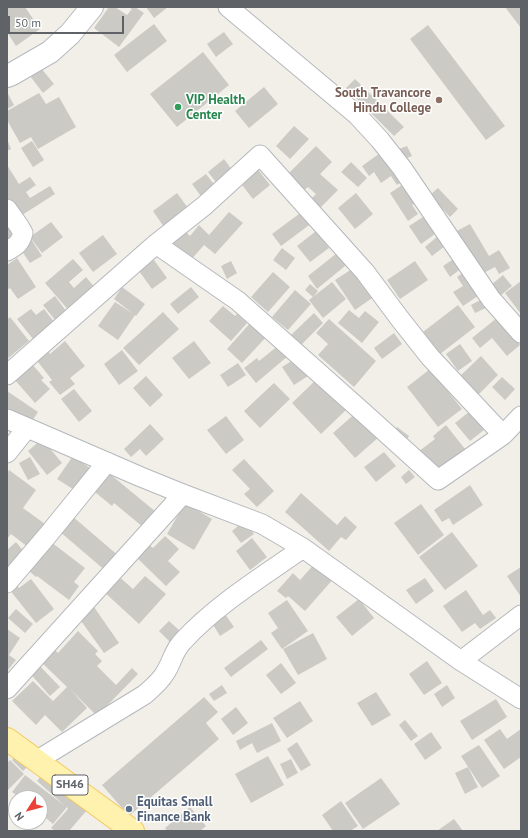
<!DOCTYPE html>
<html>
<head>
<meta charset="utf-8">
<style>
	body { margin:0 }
	#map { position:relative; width:528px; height:838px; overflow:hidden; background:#f1efe8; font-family:"PT Sans",sans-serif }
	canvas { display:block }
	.frame { position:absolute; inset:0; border:8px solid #5f6368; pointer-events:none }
	.north { position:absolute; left:8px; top:790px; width:40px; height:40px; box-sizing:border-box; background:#fff; border:1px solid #bfc1c3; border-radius:50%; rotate:234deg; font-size:11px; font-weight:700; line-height:16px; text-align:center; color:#5f6368 }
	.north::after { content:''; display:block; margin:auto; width:14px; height:18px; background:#ea4335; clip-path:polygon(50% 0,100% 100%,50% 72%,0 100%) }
	.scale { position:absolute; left:8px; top:16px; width:116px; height:18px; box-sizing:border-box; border:2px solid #5f6368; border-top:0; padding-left:5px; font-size:12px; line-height:14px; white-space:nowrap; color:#5f6368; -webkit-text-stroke:3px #fff; paint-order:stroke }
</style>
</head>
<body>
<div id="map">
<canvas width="528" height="838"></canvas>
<div class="frame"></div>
<div class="north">N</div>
<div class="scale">50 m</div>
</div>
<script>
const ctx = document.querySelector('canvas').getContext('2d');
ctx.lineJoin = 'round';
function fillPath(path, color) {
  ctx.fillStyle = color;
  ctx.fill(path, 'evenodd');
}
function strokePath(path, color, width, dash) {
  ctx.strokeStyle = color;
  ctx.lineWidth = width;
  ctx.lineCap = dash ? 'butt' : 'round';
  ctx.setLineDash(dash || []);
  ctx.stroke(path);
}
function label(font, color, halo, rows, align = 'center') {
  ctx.font = font + ' "PT Sans",sans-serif';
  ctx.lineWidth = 3;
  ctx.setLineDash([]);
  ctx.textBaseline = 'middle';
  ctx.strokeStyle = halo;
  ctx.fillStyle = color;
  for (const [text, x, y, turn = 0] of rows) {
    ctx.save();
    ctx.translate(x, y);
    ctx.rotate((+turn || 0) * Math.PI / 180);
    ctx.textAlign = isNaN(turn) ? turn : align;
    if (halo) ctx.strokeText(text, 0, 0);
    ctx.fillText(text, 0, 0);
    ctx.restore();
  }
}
const building = new Path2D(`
	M7,7H25L40,29L16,46L7,32Z
	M109,7H115L127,15L132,9L128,7H135L144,13L119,47L94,28Z
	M146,7H168L154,18Z
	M505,7H521V28Z
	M154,24L167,41L127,72L114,55Z
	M428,25L505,126L486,140L410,39Z
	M224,32L233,44L216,57L207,44Z
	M203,52L229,85L177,127L150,94Z
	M41,68L54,84L43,93L30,76Z
	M355,79L404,127L394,136L346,88Z
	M264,87L278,104L249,128L235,111Z
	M7,92L14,105L7,109Z
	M39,93L46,104L59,97L76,127L38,149L31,137L20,143L7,120V111Z
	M294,126L309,139L290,159L276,146Z
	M7,139L11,149L7,151Z
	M32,141L44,160L33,167L21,148Z
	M316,146L332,162L320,174L338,190L318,210L309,201L316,194L308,187L303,191L287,175Z
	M407,146L412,156L400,161L396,150Z
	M383,151L403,181L397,185L391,176L381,183L374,172L369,176L362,166Z
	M224,159L235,174L219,186L208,172Z
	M351,162L367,178L358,187L341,172Z
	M7,165L19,184L30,177L36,185L26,192L30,198L50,186L55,194L19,217L7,198Z
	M256,167L270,185L253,199L239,181Z
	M206,174L217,188L203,199L192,184Z
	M405,183L418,202L412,205L418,214L408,221L390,193Z
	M438,188L458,209L450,217L430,195Z
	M177,193L188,208L164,227L153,211Z
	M356,193L373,214L355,229L338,208Z
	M303,211L312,223L281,246L272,234Z
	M229,212L243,223L215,254L204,245L189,262L168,244L182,228L190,236L199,225L209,235Z
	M423,217L435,234L421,244L409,226Z
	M7,222L17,234L7,241Z
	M51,222L63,237L42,253L30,237Z
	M470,224L489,256L499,250L510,268L499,274L495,267L478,276L453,233Z
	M316,231L329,248L310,262L297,246Z
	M103,235L117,254L93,272L79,253Z
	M438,236L445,246L432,256L425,247Z
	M31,239L42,256L30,263L19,247Z
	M282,248L295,258L286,270L273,260Z
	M342,249L351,261L317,289L308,276Z
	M17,258L36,287L18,299L10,288L7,290V265Z
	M455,258L462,268L450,277L443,266Z
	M73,259L83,270L69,282L74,288L86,277L96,289L70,312L45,283Z
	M154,260L167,278L152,289L139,271Z
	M231,261L237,273L227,279L221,266Z
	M415,261L428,280L400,299L387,280Z
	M355,267L375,296L355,310L335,280Z
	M468,269L484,292L463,306L453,292L463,286L457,277Z
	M273,272L290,287L268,312L251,297Z
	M503,275L512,286L500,296L491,285Z
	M521,281V314L505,293Z
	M332,282L346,299L323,318L309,300Z
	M310,284L318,291L313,297L305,290Z
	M122,287L145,304L136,316L114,299Z
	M191,287L199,297L178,314L170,304Z
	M295,290L311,304L288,330L272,317Z
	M55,296L66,311L55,320L43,305Z
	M484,298L488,307L475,313L471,305Z
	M115,302L135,315L118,340L98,326Z
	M458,305L475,327L440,354L423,332Z
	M223,306L235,316L237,314L247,323L231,341L209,321Z
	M31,309L36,315L44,309L55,323L33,339L17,319Z
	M349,310L359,318L365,311L379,322L362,343L338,323Z
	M163,312L179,329L139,365L123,348Z
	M314,313L323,323L301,345L291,335Z
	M10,317L29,341L7,359V320Z
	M498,317L520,345L507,356L492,338L480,348L472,338Z
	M329,319L376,361L354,387L318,355L328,344L316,333Z
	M252,321L268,335L242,363L227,349Z
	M394,333L402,344L382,359L374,348Z
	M65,341L85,366L70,378L75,384L60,395L49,382L52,380L35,358L46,349L50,354Z
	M194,341L211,363L189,379L172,358Z
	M460,344L472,361L458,371L446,354Z
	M279,345L288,356L256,383L244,368L257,358L259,361Z
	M122,350L138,371L119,385L104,364Z
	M481,356L498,375L477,396L459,377Z
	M296,358L308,376L294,385L282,367Z
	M31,363L44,378L41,380L50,389L35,403L14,379Z
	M238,363L246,375L228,387L220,375Z
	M430,369L462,409L438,427L407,387Z
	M146,376L163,395L150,407L133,388Z
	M502,377L515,389L505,400L492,387Z
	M317,379L346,410L321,434L292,403Z
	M274,383L290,399L260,428L244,411Z
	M74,389L92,411L79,422L61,399Z
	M7,391L38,412L30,424L7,409Z
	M358,411L380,436L355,458L333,433Z
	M469,412L484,430L470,441L455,423Z
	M226,416L244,440L226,454L207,430Z
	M150,424L164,439L146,456L140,449L131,457L124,449Z
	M446,425L465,449L434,472L418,452L435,439L433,436Z
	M397,427L409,436L404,444L391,435Z
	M42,439L62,463L47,475L28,451Z
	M384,452L396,466L376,482L364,467Z
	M73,456L91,469L76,491L57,479Z
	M30,457L40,474L28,480L19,463Z
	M244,459L274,491L257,507L244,494L250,489L232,470Z
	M9,470L36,490L23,508L45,524L28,547L11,534L7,539V474Z
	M105,470L156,512L143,527L114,503L112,506L90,488Z
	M409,470L415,477L406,484L401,477Z
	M470,485L483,505L453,525L449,518L442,522L434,510Z
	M301,493L337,525L345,516L357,527L346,540L341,537L329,551L285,512Z
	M185,503L212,519L194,550L167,534Z
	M421,504L444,535L418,555L394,523Z
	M72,516L120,557L107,572L59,531Z
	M244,521L254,534L241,543L232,531Z
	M452,532L478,566L445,590L419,557Z
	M165,536L179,549L168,561L180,572L166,586L135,556L147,543L153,548Z
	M252,538L267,557L250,570L236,551Z
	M16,542L25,553L7,568V550Z
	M51,542L85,568L74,582L79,586L69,600L37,576L36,577L29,571Z
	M317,561L335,577L305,611L288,596L286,598L277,591L293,573L300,580Z
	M521,567V597L507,576Z
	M116,574L133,589L145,576L166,594L139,624L102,590Z
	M425,578L434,591L416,604L406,590Z
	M31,579L54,609L36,623L9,589L16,584L19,588Z
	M466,590L483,615L490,610L496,618L480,629L475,623L462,632L443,606Z
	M359,599L374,618L352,636L336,617Z
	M287,600L308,631L282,649L271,633L278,628L268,613Z
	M94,607L119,643L104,653L79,618Z
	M16,609L33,624L25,633L8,618Z
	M225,614L234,627L220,636L212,623Z
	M169,621L180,631L170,642L159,631Z
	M7,629L20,638L9,655L16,660L7,671Z
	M78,631L98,651L95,654L102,661L97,666L116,685L132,668L138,674L97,716L71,690L87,708L62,732L45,715L36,725L12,701L33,681L53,701L67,687L36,657L49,644L58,653Z
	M313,633L327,659L298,675L283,649Z
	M261,640L268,649L231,677L224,668Z
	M427,661L442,683L424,695L409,674Z
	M36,662L60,687L50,696L27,670Z
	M281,663L296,683L281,694L266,675Z
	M222,685L227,693L214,701L209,694Z
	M447,685L455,698L442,707L434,694Z
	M376,692L391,715L372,726L357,703Z
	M204,697L218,712L206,723L219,739L129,816L102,785Z
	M496,699L507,717L472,740L460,721Z
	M300,701L313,721L287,738L273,718Z
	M236,707L248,723L233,735L221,719Z
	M405,720L418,736L411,741L399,725Z
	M272,723L281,741L257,753L252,743L240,750L236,741Z
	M500,729L507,739L521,729V757L504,769L484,740Z
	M431,732L442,748L425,760L414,744Z
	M297,742L311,765L301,771L287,749Z
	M479,745L500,776L482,788L461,756Z
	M19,753L30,764L23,771L12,760Z
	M268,756L284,785L251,803L235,774Z
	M291,759L298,773L287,779L280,764Z
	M10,760L24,774L7,791V763Z
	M468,767L478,787L465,794L455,773Z
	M44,772L87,810L69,831H55L51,828L68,809L67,807L53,824L40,813V798H20L12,792L25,775L65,806L37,781Z
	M381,778L400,804L363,829L345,803Z
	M341,801L358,826L350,831H333L322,815Z
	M190,807L206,826L200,831H167L165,828Z
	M454,819L463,831H437Z`);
const minor = new Path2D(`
	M228,7L357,115L380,140L402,168L491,299L521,333
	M7,209L19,226L23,233C20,244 16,246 7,251
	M156,244L204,206L260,155L365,272L400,319L430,357L503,435
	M7,375L156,244L238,301L365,414L438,480L503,435L521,416
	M7,419L141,477L183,494L262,524L303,548L461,661L521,699
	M7,453L27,428
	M7,583L47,536L107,462
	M461,661L521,615
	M7,689L183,494
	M36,761L144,695C151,689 160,682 165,673C172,663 173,651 183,641C217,604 262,577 303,548`);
const secondary = new Path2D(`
	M7,76L12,74L50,52L70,34L92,7`);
const primary = new Path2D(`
	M7,739L133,831`);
const markers = [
	[439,100,4,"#8d6e63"],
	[178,107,4,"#2e9e5b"],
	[129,809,4,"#5c6f8a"]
];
const shields = [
	[70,785,36]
];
const shieldNames = [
	["SH46",70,785]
];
const educationNames = [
	["South Travancore",431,93],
	["Hindu College",431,108]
];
const leisureNames = [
	["VIP Health",186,100],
	["Center",186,115]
];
const serviceNames = [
	["Equitas Small",137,802],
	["Finance Bank",137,817]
];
fillPath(building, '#cccac5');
strokePath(minor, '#b5b8bc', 21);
strokePath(secondary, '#b6babf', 24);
strokePath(primary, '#f2c960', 24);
strokePath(minor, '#fff', 19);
strokePath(secondary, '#fff', 22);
strokePath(primary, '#fff2af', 22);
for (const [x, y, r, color] of markers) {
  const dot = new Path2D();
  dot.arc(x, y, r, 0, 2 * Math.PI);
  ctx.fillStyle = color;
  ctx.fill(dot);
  strokePath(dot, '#fff', 1.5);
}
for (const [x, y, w] of shields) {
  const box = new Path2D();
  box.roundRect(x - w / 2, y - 10, w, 20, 3);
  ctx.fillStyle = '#fff';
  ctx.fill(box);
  strokePath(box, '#5f6368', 1);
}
label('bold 12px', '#5f6368', null, shieldNames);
label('bold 13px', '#785e54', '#fff', educationNames, 'right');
label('bold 13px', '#27864d', '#fff', leisureNames, 'left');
label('bold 13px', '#4e5e75', '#fff', serviceNames, 'left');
</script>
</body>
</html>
